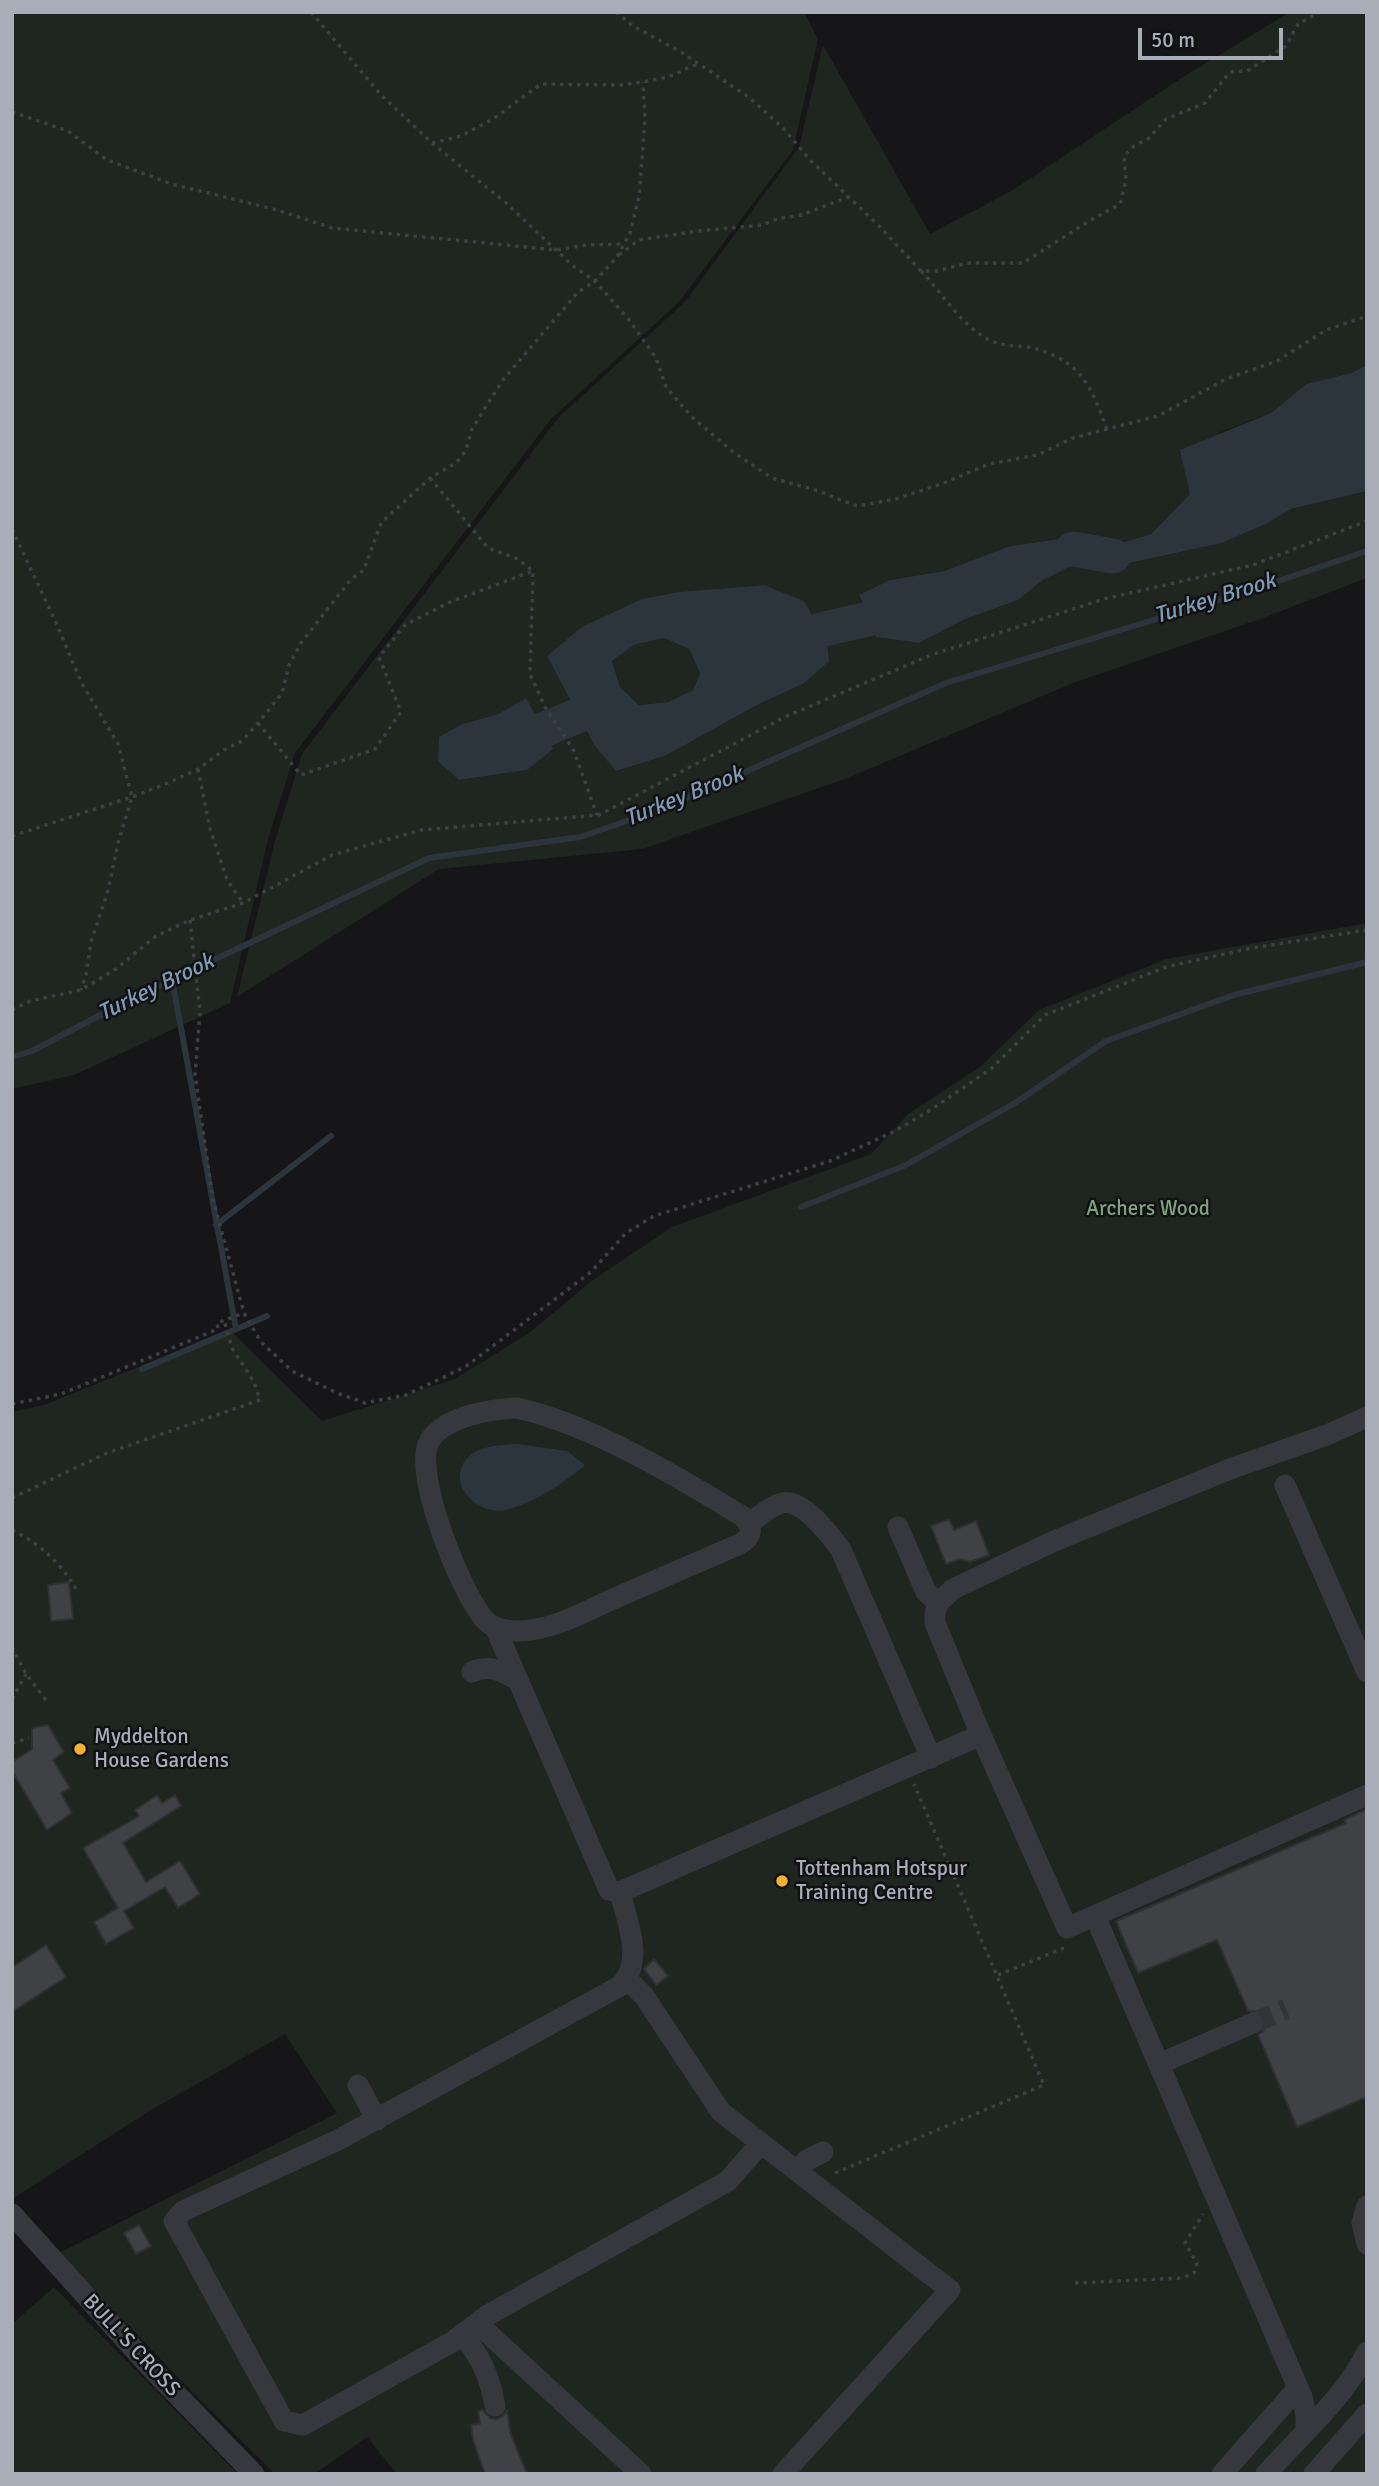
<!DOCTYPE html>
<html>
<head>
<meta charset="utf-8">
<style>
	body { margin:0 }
	#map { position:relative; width:1379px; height:2486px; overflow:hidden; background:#161618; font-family:Signika,sans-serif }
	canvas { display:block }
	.frame { position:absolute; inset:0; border:14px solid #a8adb8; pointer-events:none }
	.scale { position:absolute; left:1138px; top:28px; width:145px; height:32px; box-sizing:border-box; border:4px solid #a8adb8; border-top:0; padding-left:9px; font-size:21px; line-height:24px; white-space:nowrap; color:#a8adb8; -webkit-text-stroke:5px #111113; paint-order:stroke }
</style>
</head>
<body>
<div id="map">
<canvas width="1379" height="2486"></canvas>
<div class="frame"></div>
<div class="scale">50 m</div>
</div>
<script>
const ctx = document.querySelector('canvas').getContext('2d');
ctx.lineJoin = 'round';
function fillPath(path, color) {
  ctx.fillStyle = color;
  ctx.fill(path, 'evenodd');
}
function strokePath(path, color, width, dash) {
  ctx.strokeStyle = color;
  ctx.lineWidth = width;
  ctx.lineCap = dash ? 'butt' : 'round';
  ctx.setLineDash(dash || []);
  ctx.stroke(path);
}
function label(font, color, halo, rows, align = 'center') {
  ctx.font = font + ' Signika,sans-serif';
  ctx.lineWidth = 5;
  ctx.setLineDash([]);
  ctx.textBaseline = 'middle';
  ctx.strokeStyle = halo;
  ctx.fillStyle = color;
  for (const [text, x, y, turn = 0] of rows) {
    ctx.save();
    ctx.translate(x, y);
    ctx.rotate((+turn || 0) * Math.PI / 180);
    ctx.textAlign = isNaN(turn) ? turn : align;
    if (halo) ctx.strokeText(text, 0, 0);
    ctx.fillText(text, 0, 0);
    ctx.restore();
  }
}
const green = new Path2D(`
	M12,12H804L818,39L793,150L679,302L551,419L295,753L268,839L230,1003L74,1075L12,1089Z
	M1290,12H1367V365L1351,373L1306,384L1271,413L1219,433L1190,494L1151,534L1111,546L1116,566L1222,543L1266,524L1291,509L1367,491V578L1260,619L1073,683L845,779L642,849L439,869L237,997L275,841L302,754L559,417L685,302L799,147L823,45L930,234L1011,191L1183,77ZM1066,538L1080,561L1043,580L1018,600L963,620L919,643L876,637L859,596L890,580L944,571L1010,546ZM764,585L803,684L757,705L665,756L617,771L594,745L547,656L642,599L678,592ZM526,699L527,770L459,780L462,724L498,714Z
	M664,638L689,649L700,672L693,690L668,702L639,705L620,687L612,660L634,645Z
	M1367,923V2474H397L367,2437L315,2474H275L190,2390L59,2253L337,2113L285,2034L151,2110L12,2199V1412L44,1405L230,1330L322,1421L455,1379L529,1333L593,1280L672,1227L871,1154L908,1114L980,1067L1039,1010L1166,959Z
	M54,2287L238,2474H12V2324Z`);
const water = new Path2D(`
	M1367,365V491L1291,509L1266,524L1222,543L1116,566L1111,546L1151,534L1190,494L1180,450L1271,413L1306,384L1351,373Z
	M1066,538L1081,561L1043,580L1018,600L963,620L919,643L876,637L859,595L890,580L944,571L1010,546Z
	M764,585L804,601L827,643L829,661L803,684L757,705L665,756L616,771L594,745L547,656L582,627L642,599L678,592ZM664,638L689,649L700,673L693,690L668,702L639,705L620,687L612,661L634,645Z
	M526,698L553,749L527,770L459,780L438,761L439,737L462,724L498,714Z
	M517,1444L567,1451L585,1465C564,1483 537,1501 510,1509C474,1520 439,1474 475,1452C487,1445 503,1445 517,1444Z`);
const stream = new Path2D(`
	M172,979L236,1329
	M12,1057L32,1051L127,1001L429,858L580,837L659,810L946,683L1249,591L1367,551
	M801,1207L906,1165L1015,1103L1106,1041L1234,995L1367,962
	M216,1225L331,1136
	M142,1369L267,1316`);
const river = new Path2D(`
	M1073,549L1113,556
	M820,630L868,619
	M543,730L577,716`);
const building = new Path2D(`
	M949,1519L954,1530L976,1521L989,1555L970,1562L960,1559L946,1564L931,1526Z
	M69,1582L73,1619L51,1621L48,1585Z
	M48,1725L64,1752L53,1760L70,1788L61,1793L72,1813L47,1830L12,1771V1762L32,1749V1728Z
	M157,1795L162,1803L175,1795L181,1806L123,1843L146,1882L180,1861L200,1894L178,1908L165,1887L124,1911L134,1928L106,1944L94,1922L118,1908L83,1848L139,1816L135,1810Z
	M1367,1809V2097L1297,2127L1258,2035L1264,2030L1265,2018L1260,2012L1248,2011L1217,1940L1138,1973L1116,1921L1346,1823L1344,1820Z
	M46,1945L66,1977L12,2012V1967Z
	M654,1959L668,1976L656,1985L644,1969Z
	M139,2225L151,2246L136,2254L124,2233Z
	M483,2410L490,2418L497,2419L503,2416L507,2410L510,2432L527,2474H485L473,2440L471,2425L480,2424L478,2411Z`);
const minorTunnel = new Path2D(`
	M1253,2023L1286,2009`);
const path = new Path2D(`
	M311,12L380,94L432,143L506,203L573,266L595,281L630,321L656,358L666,387L691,416L733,452L772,478L819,491L840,500L858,506L896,499L941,484L989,464L1037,455L1073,438L1158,416L1226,379L1277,361L1326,330L1367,316
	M616,12L633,26L681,52L750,98L785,130L810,160L878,225L921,271H937L967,263H1023L1089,221L1120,204L1126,180L1124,156L1134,146L1149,138L1166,119L1205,103L1230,72L1247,71L1286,46L1298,24L1320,12
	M12,112L68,131L107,160L172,184L277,210L332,228L557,250L586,245L624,244
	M432,143L461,136L493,119L541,84L620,85L643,82L668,77L697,64
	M619,255L639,240L698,231L762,225L780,218L802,215L848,197
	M921,271C943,294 964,330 994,342C1007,347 1023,345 1036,349C1082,362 1092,388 1107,430
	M430,478L488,548L518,559L533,571L530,674L545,707L574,751L597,815
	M12,529L58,627L81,682L118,744L132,797L118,843L108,891L91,942L86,975L81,990
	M258,723L301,775L375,749L401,712L379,657L405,625L450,602L533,571
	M198,769L210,829L227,880L243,903
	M12,836L132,797L168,783L198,769L224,750L242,741L258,723L282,693L289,665L301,643L351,579L364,570L381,523L430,478L456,463L466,450L472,429L502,381L578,292L595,281L617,257L630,233L639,197L645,119L643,82
	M190,920L200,1012L195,1075L213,1200L244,1313L261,1342L292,1371L337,1393L365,1403L406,1395L465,1367L591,1272L626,1233L654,1216L830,1161L895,1131L932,1109L992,1068L1045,1015L1166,967L1252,948L1367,930
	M12,1010L30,1001L81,990L116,969L156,936L190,920L243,903L332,855L421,830L599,815L787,716L931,655L1104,599L1253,565L1367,521
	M12,1404L61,1394L218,1329L217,1323L244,1313
	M12,1498L107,1453L260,1400L254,1382L232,1348L224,1320
	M12,1530C39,1543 61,1563 76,1589
	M12,1647L26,1674L48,1703
	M12,1699L26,1674
	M12,1743L29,1738
	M998,1975L1064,1948
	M835,2173L1044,2085L914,1784
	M1075,2283L1182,2278L1194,2273L1197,2263L1185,2243L1203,2214`);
const minor = new Path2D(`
	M517,1408C593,1425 676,1476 742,1516C753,1526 754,1535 740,1544C698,1562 655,1581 613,1599C583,1612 552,1631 518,1631C506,1631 492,1628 484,1619C461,1592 411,1471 430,1440C446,1416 491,1409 517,1408Z
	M1367,1417L1327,1435L1230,1469L1052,1542L953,1589L938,1603L935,1613V1623L981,1735L1067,1928L1367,1795
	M1285,1485L1367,1672
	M750,1523C760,1516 771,1505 783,1503C802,1498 831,1536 841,1550L931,1758
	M898,1527L926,1592L938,1603
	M499,1628L498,1634L609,1890L620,1892
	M472,1672C488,1664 503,1671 517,1680
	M1095,1916L1302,2397L1306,2415V2430
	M627,1979L644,1996L721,2112L950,2290L783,2474
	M1159,2064L1253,2023
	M358,2085L377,2120
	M761,2143L728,2181L488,2315L452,2342L303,2425L284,2421L174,2221L183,2211L338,2140L620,1986C645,1961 627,1922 620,1892L981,1735
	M798,2171L807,2160L823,2152
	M1367,2206L1362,2223L1367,2244
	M12,2214L150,2367L254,2474
	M477,2323L641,2474
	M462,2334C481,2357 490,2377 495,2406
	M1222,2474L1298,2388
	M1266,2474C1300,2436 1345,2397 1367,2352
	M1314,2474L1367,2414`);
const markers = [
	[80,1749,7,"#f2b134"],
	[782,1881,7,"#f2b134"]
];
const parkNames = [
	["Archers Wood",1148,1209]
];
const poiNames = [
	["Myddelton",94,1737],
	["House Gardens",94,1761],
	["Tottenham Hotspur",796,1869],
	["Training Centre",796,1893]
];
const streetNames = [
	["BULL'S CROSS",131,2346,47]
];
const waterNames = [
	["Turkey Brook",1215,599,-17],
	["Turkey Brook",684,797,-22],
	["Turkey Brook",156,988,-26]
];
fillPath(green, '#1e261f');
fillPath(water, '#2c353c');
strokePath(stream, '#2c353c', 6);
strokePath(river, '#2c353c', 35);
fillPath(building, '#404145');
strokePath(building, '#303034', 2);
strokePath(minorTunnel, '#333438', 21, [21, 10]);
strokePath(path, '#3d3f44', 3.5, [3.5, 5]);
strokePath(minor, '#37383d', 21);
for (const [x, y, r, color] of markers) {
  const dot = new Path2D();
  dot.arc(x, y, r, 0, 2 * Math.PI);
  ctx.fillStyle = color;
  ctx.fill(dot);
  strokePath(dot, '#111113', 2.5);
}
label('21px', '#7fa381', '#111113', parkNames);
label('21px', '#a8adb8', '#111113', poiNames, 'left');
label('21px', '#a8adb8', '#111113', streetNames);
label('italic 23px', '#7f9bb3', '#111113', waterNames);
</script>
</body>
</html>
